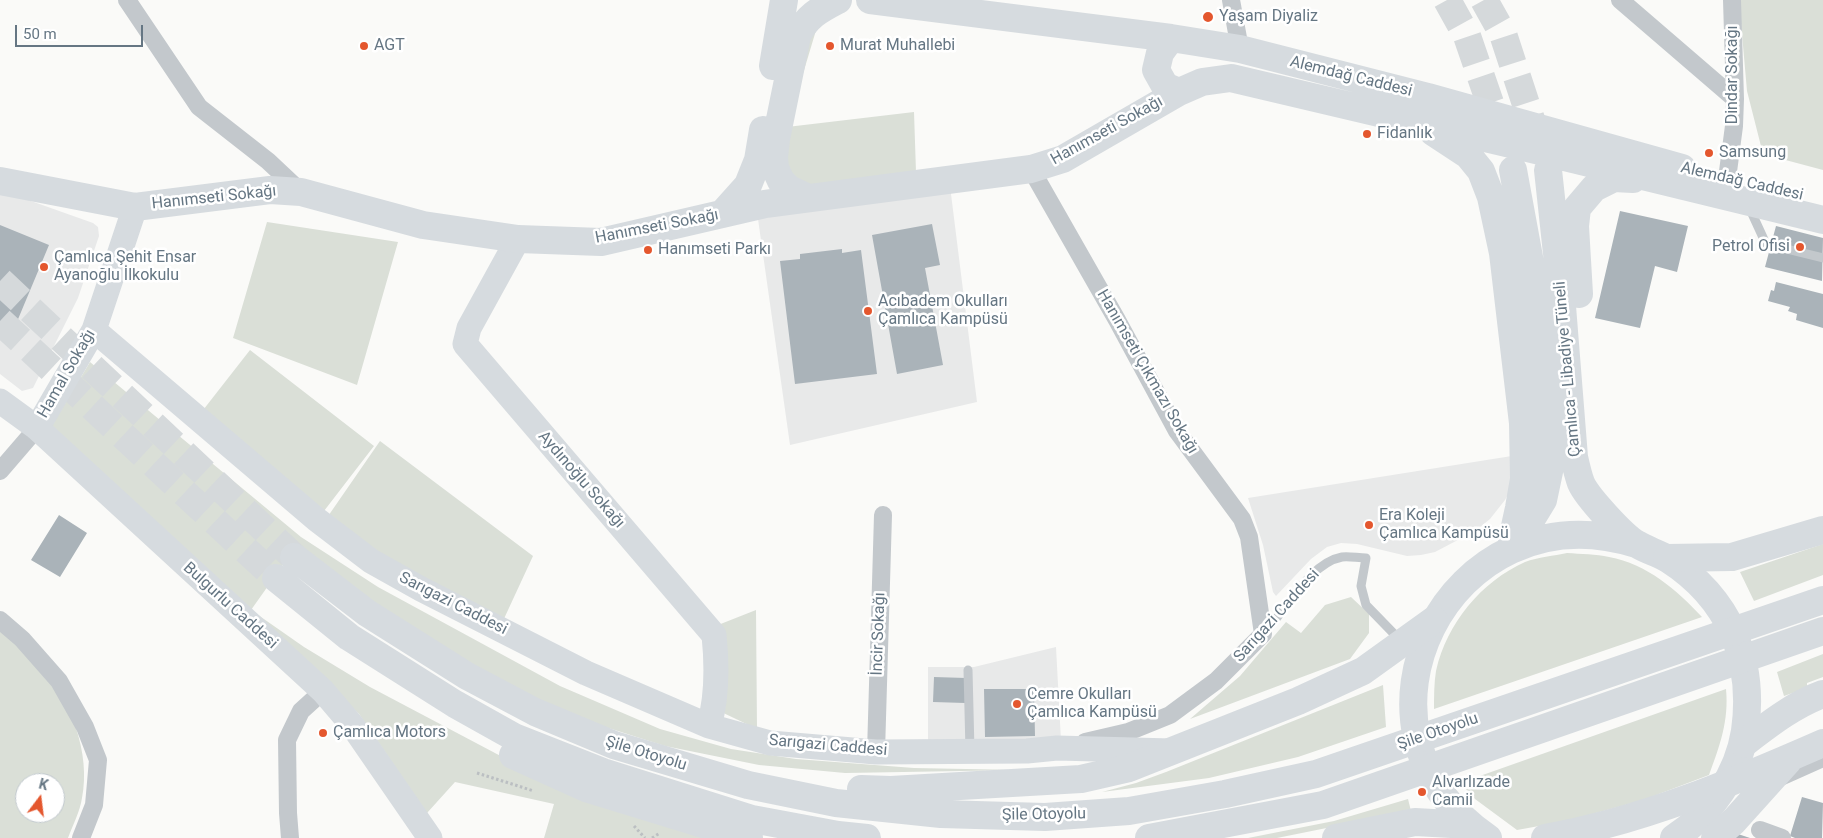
<!DOCTYPE html>
<html>
<head>
<meta charset="utf-8">
<style>
	body { margin:0 }
	#map { position:relative; width:1823px; height:838px; overflow:hidden; background:#fafaf8; font-family:Roboto,sans-serif }
	canvas { display:block }
	.north { position:absolute; left:15px; top:773px; width:50px; height:50px; box-sizing:border-box; background:#fff; border:1px solid #c1c8cd; border-radius:50%; rotate:15deg; font-size:14px; font-weight:700; line-height:20px; text-align:center; color:#657683 }
	.north::after { content:''; display:block; margin:auto; width:18px; height:22px; background:#e4572e; clip-path:polygon(50% 0,100% 100%,50% 72%,0 100%) }
	.scale { position:absolute; left:15px; top:25px; width:128px; height:22px; box-sizing:border-box; border:2px solid #657683; border-top:0; padding-left:6px; font-size:15px; line-height:18px; white-space:nowrap; color:#657683; -webkit-text-stroke:4px #fff; paint-order:stroke }
</style>
</head>
<body>
<div id="map">
<canvas width="1823" height="838"></canvas>
<div class="north">K</div>
<div class="scale">50 m</div>
</div>
<script>
const ctx = document.querySelector('canvas').getContext('2d');
ctx.lineJoin = 'round';
function fillPath(path, color) {
  ctx.fillStyle = color;
  ctx.fill(path, 'evenodd');
}
function strokePath(path, color, width, dash) {
  ctx.strokeStyle = color;
  ctx.lineWidth = width;
  ctx.lineCap = dash ? 'butt' : 'round';
  ctx.setLineDash(dash || []);
  ctx.stroke(path);
}
function label(font, color, halo, rows, align = 'center') {
  ctx.font = font + ' Roboto,sans-serif';
  ctx.lineWidth = 5;
  ctx.setLineDash([]);
  ctx.textBaseline = 'middle';
  ctx.strokeStyle = halo;
  ctx.fillStyle = color;
  for (const [text, x, y, turn = 0] of rows) {
    ctx.save();
    ctx.translate(x, y);
    ctx.rotate((+turn || 0) * Math.PI / 180);
    ctx.textAlign = isNaN(turn) ? turn : align;
    if (halo) ctx.strokeText(text, 0, 0);
    ctx.fillText(text, 0, 0);
    ctx.restore();
  }
}
const built = new Path2D(`
	M950,186L977,402L790,445L758,219Z
	M0,190L93,223L98,227L99,236L78,298L33,388L22,391L0,374Z
	M1518,455L1513,485L1505,500L1490,519L1475,531L1435,552L1421,555L1407,556L1357,544L1341,543L1327,547L1311,559L1276,596L1273,592L1263,545L1248,498Z
	M1056,647L1061,741H928V667H974Z`);
const green = new Path2D(`
	M1739,0H1823V170L1763,154L1747,91Z
	M820,17L787,127L914,112L916,172L789,191L770,162L788,18Z
	M267,222L398,242L357,385L233,338Z
	M250,350L374,446L324,511L200,414Z
	M90,362L301,537L378,587L560,686L660,729L731,749L796,759L914,768L1019,770L845,773L759,765L665,746L533,704L290,555L251,610L304,647L370,687L548,781L707,838H544L554,804L455,782L427,813L359,714L251,610L45,437Z
	M380,441L533,556L502,623L324,522Z
	M1823,544V575L1754,601L1740,572Z
	M1567,553C1581,554 1596,554 1609,557C1647,564 1677,590 1702,617L1434,709C1434,697 1434,683 1436,671C1447,623 1481,582 1525,562C1538,557 1554,556 1567,553Z
	M1351,597L1369,614V633L1350,659L1190,719L1240,676L1286,622L1301,633L1325,605Z
	M756,610L757,729L715,709L718,625Z
	M0,630C13,643 28,654 40,667C71,699 91,754 82,798C80,811 73,825 68,838H0ZM25,783H55V813H25Z
	M1823,654V677L1807,683V688L1784,696L1777,672Z
	M1383,685L1386,727L1298,757L1209,778L1102,792L1136,783L1166,772Z
	M1726,689C1729,721 1720,745 1709,775L1643,800L1567,821L1517,830L1475,799L1460,783Z
	M1408,799L1411,811L1277,838H1248L1334,821Z`);
const building = new Path2D(`
	M1620,211L1688,226L1677,272L1655,266L1640,328L1595,318Z
	M932,224L940,265L925,268L943,365L897,374L872,235Z
	M0,225L49,245L11,336L0,331Z
	M1776,226L1823,238L1822,281L1765,267Z
	M842,249V253L861,250L877,374L795,384L780,261L800,259V254Z
	M1776,282L1823,294V328L1796,320L1797,314L1788,311L1790,307L1768,301L1771,290L1774,291Z
	M59,515L87,533L60,577L31,560Z
	M934,677L966,678L965,703L933,702Z
	M984,689H1034L1035,736L985,737Z
	M1802,797L1823,803L1822,838H1795L1790,836Z
	M1732,832L1750,838H1730Z`);
const primaryTunnel = new Path2D(`
	M1447,0L1467,36L1501,135
	M1484,0L1503,34L1540,147`);
const highwayTunnel = new Path2D(`
	M0,281L294,557
	M0,321L276,578`);
const path = new Path2D(`
	M477,773L534,791
	M634,826L645,838
	M652,838L660,833`);
const lane = new Path2D(`
	M1749,207L1766,244L1823,258
	M1263,634C1285,612 1309,563 1342,557C1349,556 1358,558 1366,558L1361,586L1366,605L1401,641
	M968,670L970,751`);
const street = new Path2D(`
	M127,0L199,107L268,161L301,192
	M1231,0L1240,49
	M1620,0L1735,99
	M1031,169L1117,320L1177,431L1242,519L1249,537L1263,634L1216,681L1170,715L1128,732L1085,742
	M1727,179L1734,126L1735,99L1732,0
	M0,471L37,428
	M0,620L22,639L59,681L85,727L98,760L94,805L81,838
	M876,752L883,515
	M1778,778L1823,758
	M1760,830L1782,838
	M290,838L288,813L287,740L301,711L323,691`);
const secondary = new Path2D(`
	M518,239L469,328L465,344L714,635C717,664 717,698 709,726
	M94,330L316,519L371,561L421,589L586,673L709,726L770,743L876,752L1027,751L1057,748L1172,751
	M0,401L37,428L323,691L352,725L430,838
	M37,428L94,330L135,207`);
const primary = new Path2D(`
	M870,0L1171,38L1240,49L1428,97L1682,168
	M1171,38L1160,53L1156,70L1165,86L1179,92
	M773,66L784,0
	M1433,132L1468,155L1481,171L1491,197L1503,253L1523,423L1524,479L1519,508L1512,540
	M1513,170L1531,268L1551,462L1543,500L1529,523L1516,536
	M1548,170L1560,281L1574,457C1576,466 1578,475 1581,483C1587,497 1624,537 1637,544C1646,550 1658,553 1668,559C1729,598 1755,659 1745,731C1738,775 1711,814 1674,838
	M0,181L135,207L270,190L301,192L423,225L518,239L601,242L765,204L1031,169L1063,159L1179,92L1202,82L1231,78L1528,148L1823,220
	M808,198L789,189L781,181L775,168L774,157L776,139L797,36C807,16 819,10 838,0
	M722,214L748,185L758,160L763,130
	M1579,294L1575,226L1577,208L1594,188L1614,178L1633,179
	M1488,838C1327,729 1449,485 1636,544`);
const highway = new Path2D(`
	M294,557L367,613L467,676L535,712L614,745L748,785L836,803L941,814L1045,817L1129,811L1225,794L1316,774L1823,600
	M1667,558L1732,557L1823,530
	M276,578L349,637L455,704L514,737L603,772L752,819L838,835L867,838
	M1743,744C1768,725 1793,705 1823,694
	M513,755L586,788L749,838
	M861,789L891,790L1081,779L1129,768L1298,701L1363,671L1434,620
	M1149,838L1323,805L1823,631
	M1336,838L1415,822L1469,825
	M1545,838C1642,821 1734,782 1823,743
	M1715,838L1734,821L1788,761`);
const markers = [
	[1208,17,6,"#e4572e"],
	[364,46,5,"#e4572e"],
	[830,46,5,"#e4572e"],
	[1367,134,5,"#e4572e"],
	[1709,153,5,"#e4572e"],
	[1800,247,5,"#e4572e"],
	[648,250,5,"#e4572e"],
	[44,267,5,"#e4572e"],
	[868,311,5,"#e4572e"],
	[1369,525,5,"#e4572e"],
	[1017,704,5,"#e4572e"],
	[323,733,5,"#e4572e"],
	[1422,792,5,"#e4572e"]
];
const poiNames = [
	["Yaşam Diyaliz",1219,17],
	["AGT",374,46],
	["Murat Muhallebi",840,46],
	["Fidanlık",1377,134],
	["Samsung",1719,153],
	["Petrol Ofisi",1790,247,"right"],
	["Hanımseti Parkı",658,250],
	["Çamlıca Şehit Ensar",54,258],
	["Ayanoğlu İlkokulu",54,276],
	["Acıbadem Okulları",878,302],
	["Çamlıca Kampüsü",878,320],
	["Era Koleji",1379,516],
	["Çamlıca Kampüsü",1379,534],
	["Cemre Okulları",1027,695],
	["Çamlıca Kampüsü",1027,713],
	["Çamlıca Motors",333,733],
	["Alvarlızade",1432,783],
	["Camii",1432,801]
];
const streetNames = [
	["Dindar Sokağı",1733,75,-90],
	["Alemdağ Caddesi",1351,77,14],
	["Hanımseti Sokağı",1107,131,-29],
	["Alemdağ Caddesi",1742,182,13],
	["Hanımseti Sokağı",214,198,-6],
	["Hanımseti Sokağı",657,227,-11],
	["Çamlıca - Libadiye Tüneli",1568,369,-95],
	["Hanımseti Çıkmazı Sokağı",1147,372,60],
	["Hamal Sokağı",67,374,-60],
	["Aydınoğlu Sokağı",581,480,49],
	["Sarıgazi Caddesi",453,604,27],
	["Bulgurlu Caddesi",230,606,42],
	["Sarıgazi Caddesi",1277,616,-48],
	["İncir Sokağı",879,634,-88],
	["Şile Otoyolu",1438,732,-19],
	["Sarıgazi Caddesi",828,746,5],
	["Şile Otoyolu",646,754,17],
	["Şile Otoyolu",1044,815,-1]
];
fillPath(built, '#e8e9e9');
fillPath(green, '#dadfd7');
fillPath(building, '#aab3b9');
strokePath(primaryTunnel, '#d5d9db', 28, [28, 14]);
strokePath(highwayTunnel, '#d5d9db', 28, [28, 14]);
strokePath(path, '#bbbfc2', 3, [2.5, 2.5]);
strokePath(lane, '#c3c8cc', 9);
strokePath(street, '#c3c8cc', 18);
strokePath(secondary, '#d6dbdf', 25);
strokePath(primary, '#d6dbdf', 28);
strokePath(highway, '#d6dbdf', 28);
for (const [x, y, r, color] of markers) {
  const dot = new Path2D();
  dot.arc(x, y, r, 0, 2 * Math.PI);
  ctx.fillStyle = color;
  ctx.fill(dot);
  strokePath(dot, '#fff', 2);
}
label('16px', '#657683', '#fff', poiNames, 'left');
label('16px', '#657683', '#fff', streetNames);
</script>
</body>
</html>
